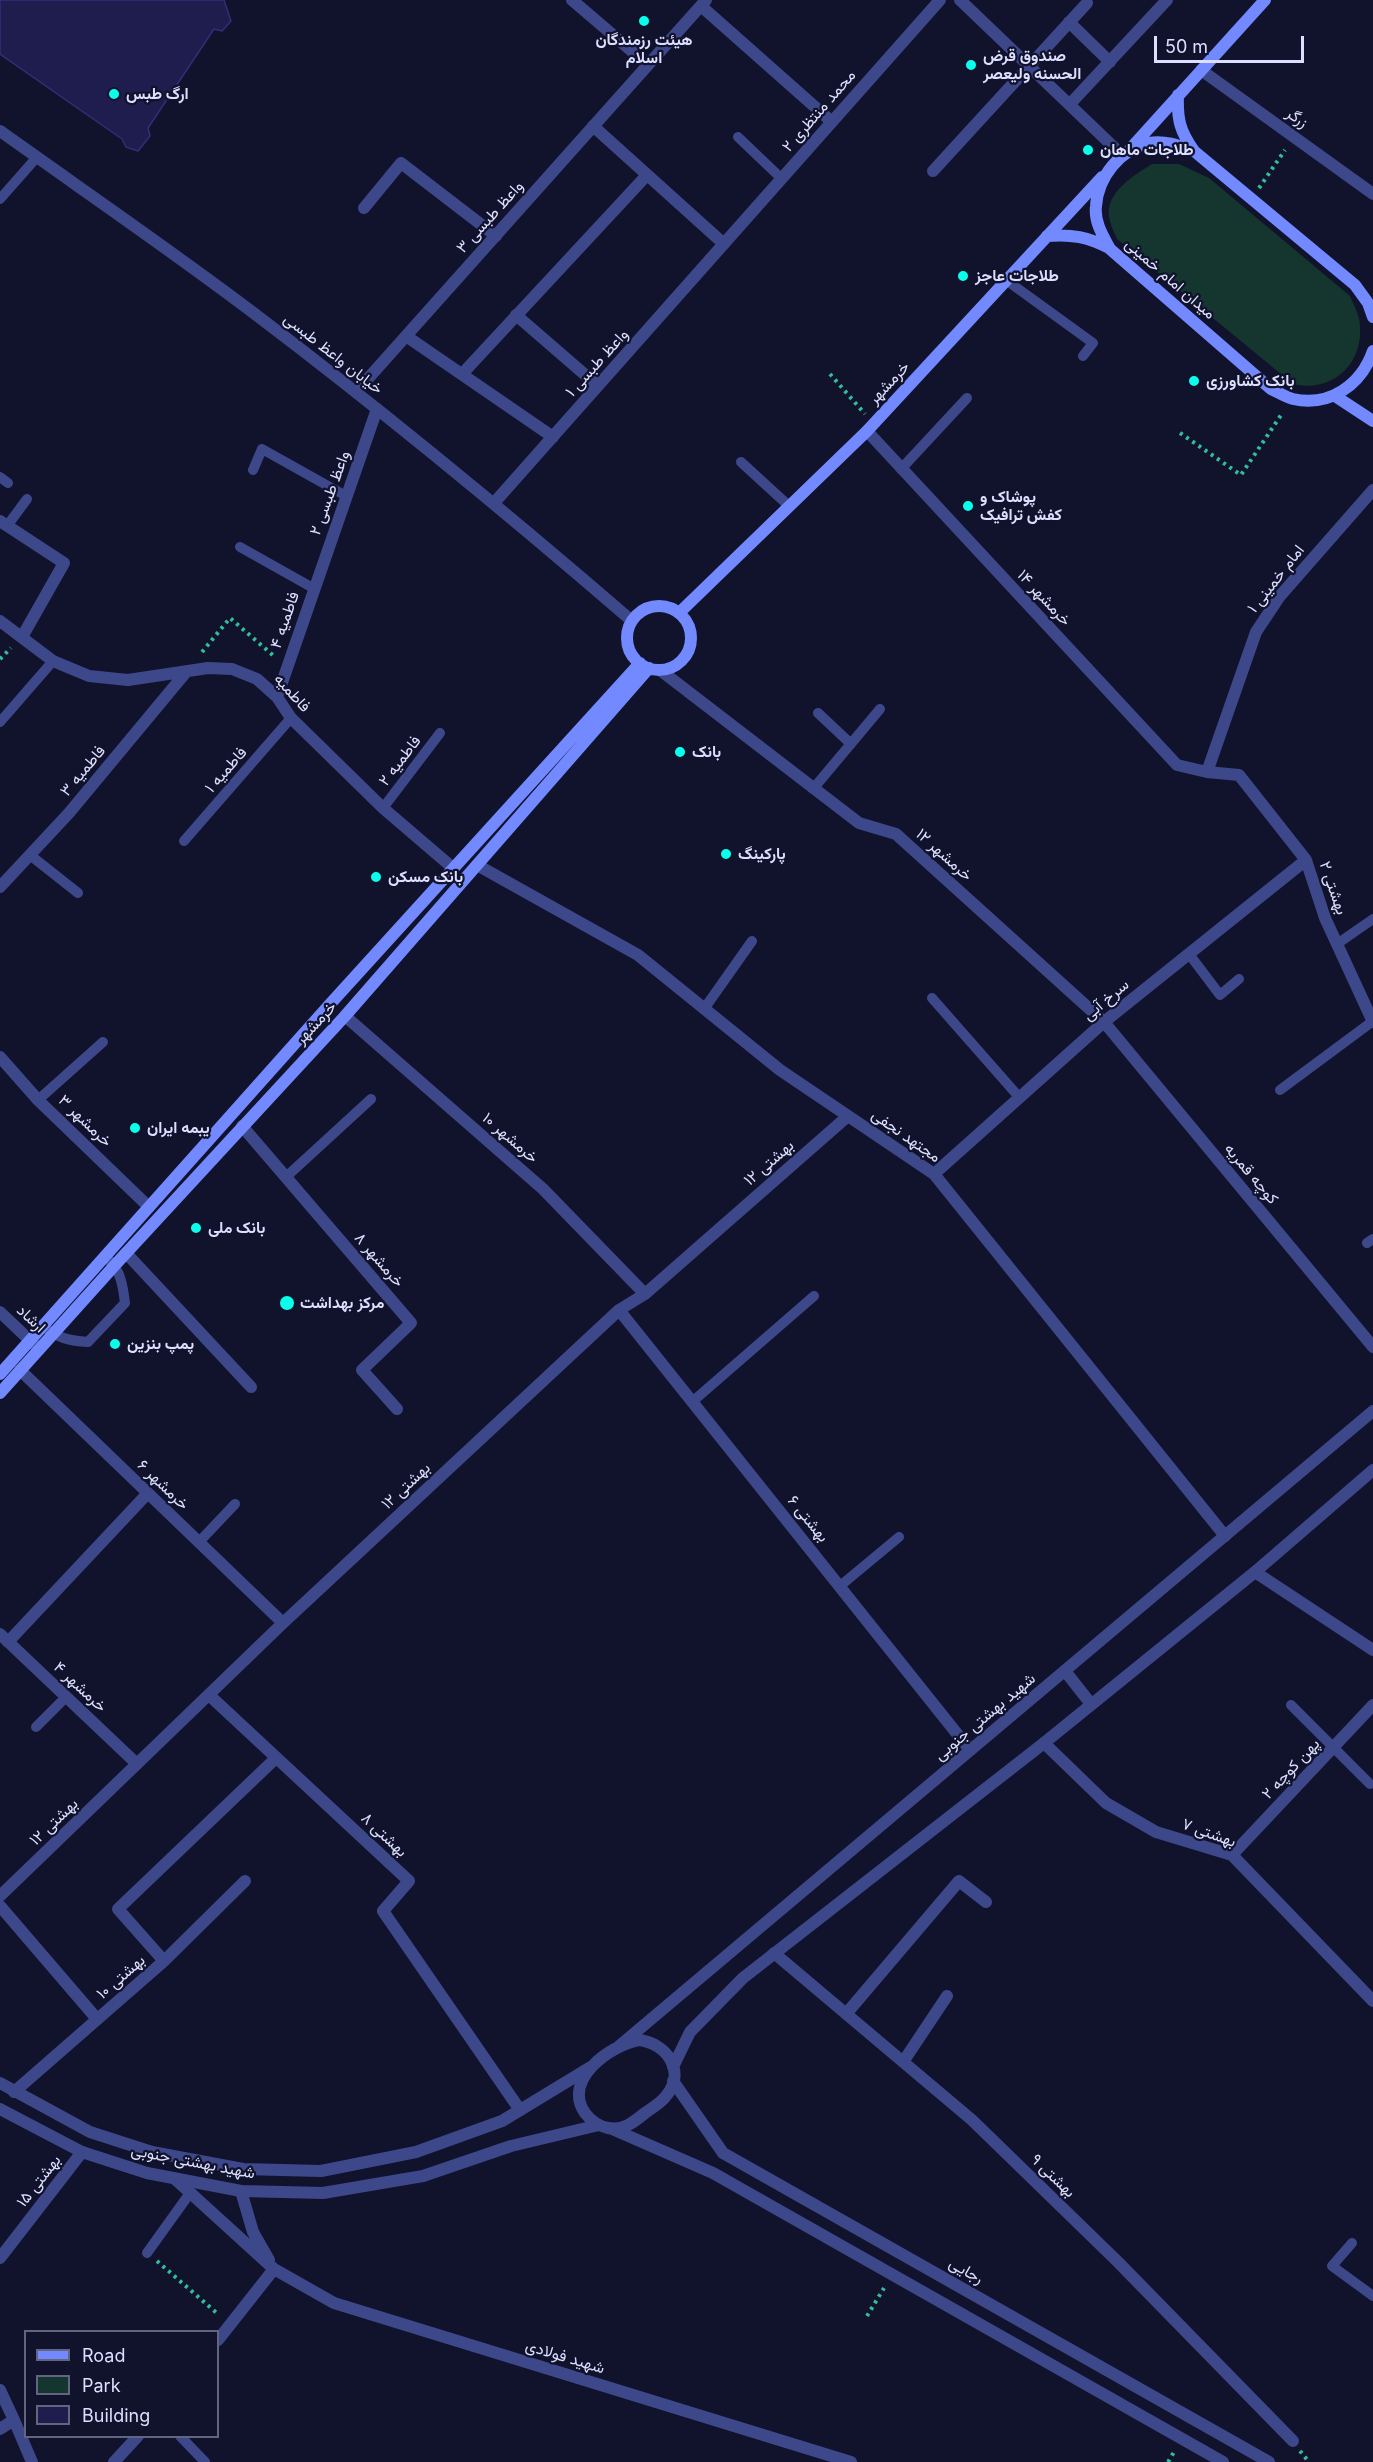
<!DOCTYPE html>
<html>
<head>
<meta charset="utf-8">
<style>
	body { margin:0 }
	#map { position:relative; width:1373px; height:2462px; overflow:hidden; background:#11122c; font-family:Inter,sans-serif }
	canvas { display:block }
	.legend { position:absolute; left:24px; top:2330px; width:195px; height:108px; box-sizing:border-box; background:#11122c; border:2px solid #626480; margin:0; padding:8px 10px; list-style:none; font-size:18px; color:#dcdfff }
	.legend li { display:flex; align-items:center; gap:12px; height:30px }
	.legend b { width:30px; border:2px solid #626480 }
	.scale { position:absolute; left:1154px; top:36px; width:150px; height:27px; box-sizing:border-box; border:3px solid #dcdfff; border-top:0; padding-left:8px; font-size:18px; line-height:21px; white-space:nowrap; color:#dcdfff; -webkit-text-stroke:4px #11122c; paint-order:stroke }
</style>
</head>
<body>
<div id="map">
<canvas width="1373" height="2462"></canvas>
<ul class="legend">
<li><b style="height:8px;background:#7389ff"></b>Road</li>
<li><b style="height:16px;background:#14362f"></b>Park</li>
<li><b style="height:16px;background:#1e1d4d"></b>Building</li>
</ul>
<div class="scale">50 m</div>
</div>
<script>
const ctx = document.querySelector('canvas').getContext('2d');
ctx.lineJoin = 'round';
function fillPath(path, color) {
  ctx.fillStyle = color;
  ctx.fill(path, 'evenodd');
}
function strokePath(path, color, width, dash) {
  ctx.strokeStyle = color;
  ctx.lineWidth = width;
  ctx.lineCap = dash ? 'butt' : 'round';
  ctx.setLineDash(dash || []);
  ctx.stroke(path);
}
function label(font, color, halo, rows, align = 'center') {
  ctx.font = font + ' Inter,Vazirmatn,sans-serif';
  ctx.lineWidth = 4.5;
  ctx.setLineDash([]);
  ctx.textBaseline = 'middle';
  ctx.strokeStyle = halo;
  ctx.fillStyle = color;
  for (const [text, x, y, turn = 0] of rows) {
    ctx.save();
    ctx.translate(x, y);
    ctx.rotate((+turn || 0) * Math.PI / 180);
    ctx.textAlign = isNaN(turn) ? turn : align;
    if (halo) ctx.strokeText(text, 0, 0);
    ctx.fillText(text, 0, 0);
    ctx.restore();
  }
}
const green = new Path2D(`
	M1152,164H1179L1209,178L1350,296C1353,303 1357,311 1359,318C1367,360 1335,394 1293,384L1117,239C1114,232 1110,224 1109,216C1106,192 1134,175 1152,164Z`);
const building = new Path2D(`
	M0,0H224L231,21L222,31L214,29L148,128L150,136L138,151L126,147L122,139L0,54Z`);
const path = new Path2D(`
	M1259,188L1285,150
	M830,374L865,414
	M1180,433L1241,475L1283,412
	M202,652L230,618L275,657
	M0,659L11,648
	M157,2261L219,2315
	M867,2316L884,2288
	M1300,2451L1309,2462
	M1168,2462L1174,2452`);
const service = new Path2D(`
	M738,137L782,179
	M0,199L37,157
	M1006,280L1093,343L1083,356
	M741,462L789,506
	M901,469L967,398
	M253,470L262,449L346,496
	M0,477L8,483
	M7,526L27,499
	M240,547L313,588
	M818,713L851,744
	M0,722L53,661
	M813,789L880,709
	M383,808L440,733
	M184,841L291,718
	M30,855L78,893
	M1337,944L1373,919
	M1189,954L1220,995L1239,979
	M932,998L1019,1097
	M704,1009L752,941
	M1280,1090L1373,1021
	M38,1100L103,1042
	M286,1177L371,1099
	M1367,1243L1373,1239
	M43,1326C57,1338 70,1341 88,1342L125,1303C123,1287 121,1271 109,1260
	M692,1402L814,1296
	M199,1542L235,1504
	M840,1586L899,1537
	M1291,1705L1370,1784
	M36,1727L66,1697
	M1352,2243L1332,2266L1373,2296
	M147,2253L190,2193
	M180,2436L205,2462`);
const minor = new Path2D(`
	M572,0L648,65
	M701,6L832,122
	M1069,22L1110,62
	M1201,70L1373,194
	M1070,104L1167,0
	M593,126L724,244
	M933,171L1087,3
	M364,208L401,163L496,236
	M516,315L598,386
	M406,336L553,437
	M463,373L647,175
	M356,392L706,0
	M867,431L1177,765L1207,772L1239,775L1306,860L1325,918L1373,1022
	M494,503L940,0
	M0,521L64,563L22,637
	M0,621L53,661L89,676L128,680L208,668L232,669L257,679L277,697L291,718L383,808L453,868
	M660,670L859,823L896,834L1104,1022L1373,1347
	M277,697L377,409
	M1207,772L1256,632L1280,596L1373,490
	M477,865L638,955L780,1070L934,1174L1225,1536
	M0,887L69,813L187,671
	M345,1016L543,1189L645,1294
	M0,1057L38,1100L149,1207
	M242,1126L411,1323L362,1370L397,1409
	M934,1174L1104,1022L1306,860
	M126,1253L251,1387
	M619,1310L970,1750
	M0,1312L39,1349
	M20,1370L283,1623
	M1255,1572L1373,1650
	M0,1634L137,1764
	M8,1642L148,1493
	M209,1695L409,1881L383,1911L520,2110
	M1044,1743L1106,1803L1156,1832L1232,1855L1373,2001
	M1232,1855L1373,1705
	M0,1896L283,1623L619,1310L645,1294L848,1116
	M0,1906L97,2019
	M774,1953L972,2120L1118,2262L1293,2441
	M164,1961L118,1909L276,1758
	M846,2014L959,1881L986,1902
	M903,2062L947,1996
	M14,2092L164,1961L245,1881
	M174,2178L274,2269L334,2303L851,2462
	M241,2191L253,2232L269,2260
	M0,2258L82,2152
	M218,2340L274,2269
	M0,2390L14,2420
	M0,2429L14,2420L32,2462
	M114,2462L138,2436`);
const tertiary = new Path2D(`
	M960,0L1122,155
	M0,131C84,191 169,249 251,311C382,410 508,514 632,621
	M1065,1671L1091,1704
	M639,2040C666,2043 687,2071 666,2096C661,2103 652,2108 645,2113C634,2122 623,2131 608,2128C598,2126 591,2121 585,2113C562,2080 610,2045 639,2040Z
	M618,2047L1373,1411
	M673,2067L690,2032L743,1978L1044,1743L1255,1572L1373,1470
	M673,2081L723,2153L1269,2462
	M0,2083L90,2132L152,2152L243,2169L321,2171L416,2152L502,2121L591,2067
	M0,2109L82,2152L147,2173L241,2191L323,2193L423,2176L511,2146L599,2125
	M610,2128L713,2173L1223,2462`);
const secondary = new Path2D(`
	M1178,95C1177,120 1180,131 1194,151
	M1131,148L1265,0
	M1047,236C1072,234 1088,237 1109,248
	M1373,317L1368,303L1355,285L1194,151C1180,146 1165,140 1149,143C1120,149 1098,177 1096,206C1094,222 1103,236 1110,249L1271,389C1278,392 1285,397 1293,399C1330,407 1361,385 1373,351
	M1335,396L1373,421
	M627 638a32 32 0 1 1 64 0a32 32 0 1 1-64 0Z
	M679,613L867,431L1102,177
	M0,1374L331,1003L640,663
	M0,1393L115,1265L345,1016L649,668`);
const markers = [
	[644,21,6,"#09ffeb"],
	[971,65,6,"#09ffeb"],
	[114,94,6,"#09ffeb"],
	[1088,150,6,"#09ffeb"],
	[963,276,6,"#09ffeb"],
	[1194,381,6,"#09ffeb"],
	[968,506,6,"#09ffeb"],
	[680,752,6,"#09ffeb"],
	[726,854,6,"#09ffeb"],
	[376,877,6,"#09ffeb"],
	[135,1128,6,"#09ffeb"],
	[196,1228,6,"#09ffeb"],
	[287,1303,8,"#09ffeb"],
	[115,1344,6,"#09ffeb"]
];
const poiNames = [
	["هیئت رزمندگان",644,40,"center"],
	["اسلام",644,58,"center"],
	["صندوق قرض",983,56],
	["الحسنه ولیعصر",983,74],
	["ارگ طبس",126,94],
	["طلاجات ماهان",1100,150],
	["طلاجات عاجز",975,276],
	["بانک کشاورزی",1206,381],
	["پوشاک و",980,497],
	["کفش ترافیک",980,515],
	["بانک",692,752],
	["پارکینگ",738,854],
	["بانک مسکن",388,877],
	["یبمه ایران",147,1128],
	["بانک ملی",208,1228],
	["مرکز بهداشت",300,1303],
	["پمپ بنزین",127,1344]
];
const streetNames = [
	["محمد منتظری ۲",819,111,-49],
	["زرگر",1297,118,36],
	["واعظ طبسی ۳",490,217,-48],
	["میدان امام خمینی",1170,279,41],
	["خیابان واعظ طبسی",333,354,38],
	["واعظ طبسی ۱",597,363,-48],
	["خرمشهر",889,383,-47],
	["واعظ طبسی ۲",330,493,-70],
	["امام خمینی ۱",1276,579,-52],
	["خرمشهر ۱۴",1044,598,47],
	["فاطمیه ۴",285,620,-71],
	["فاطمیه",292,693,48],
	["فاطمیه ۲",400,761,-53],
	["فاطمیه ۱",226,770,-49],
	["فاطمیه ۳",83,771,-50],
	["خرمشهر ۱۲",944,855,42],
	["بهشتی ۲",1333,888,71],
	["سرخ آبی",1106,1000,-40],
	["خرمشهر",316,1023,-47],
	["خرمشهر ۳",85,1121,44],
	["مجتهد نجفی",906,1136,35],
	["خرمشهر ۱۰",510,1138,41],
	["بهشتی ۱۲",769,1163,-41],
	["کوچه قمریه",1251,1174,50],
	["خرمشهر ۸",379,1260,49],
	["ارشاد",31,1319,43],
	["خرمشهر ۶",163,1485,44],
	["بهشتی ۱۲",406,1486,-43],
	["بهشتی ۶",808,1519,51],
	["خرمشهر ۴",80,1687,43],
	["شهید بهشتی جنوبی",985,1717,-40],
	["پهن کوچه ۲",1291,1769,-47],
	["بهشتی ۱۲",54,1822,-44],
	["بهشتی ۷",1209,1833,20],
	["بهشتی ۸",384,1835,43],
	["بهشتی ۱۰",121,1977,-41],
	["شهید بهشتی جنوبی",193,2162,11],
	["بهشتی ۹",1053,2176,44],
	["بهشتی ۱۵",39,2181,-52],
	["رجایی",966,2271,30],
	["شهید فولادی",565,2357,17]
];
fillPath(green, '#14362f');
fillPath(building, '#1e1d4d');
strokePath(building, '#312f79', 1.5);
strokePath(path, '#31be9c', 4, [3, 4.5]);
strokePath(service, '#3d488b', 10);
strokePath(minor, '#3d488b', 12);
strokePath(tertiary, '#3d488b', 12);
strokePath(secondary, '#7389ff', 12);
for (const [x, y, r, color] of markers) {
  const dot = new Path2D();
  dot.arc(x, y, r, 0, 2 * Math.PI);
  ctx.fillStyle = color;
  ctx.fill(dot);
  strokePath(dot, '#11122c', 2);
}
label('bold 16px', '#dcdfff', '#11122c', poiNames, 'left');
label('16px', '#dcdfff', '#11122c', streetNames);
</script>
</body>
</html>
